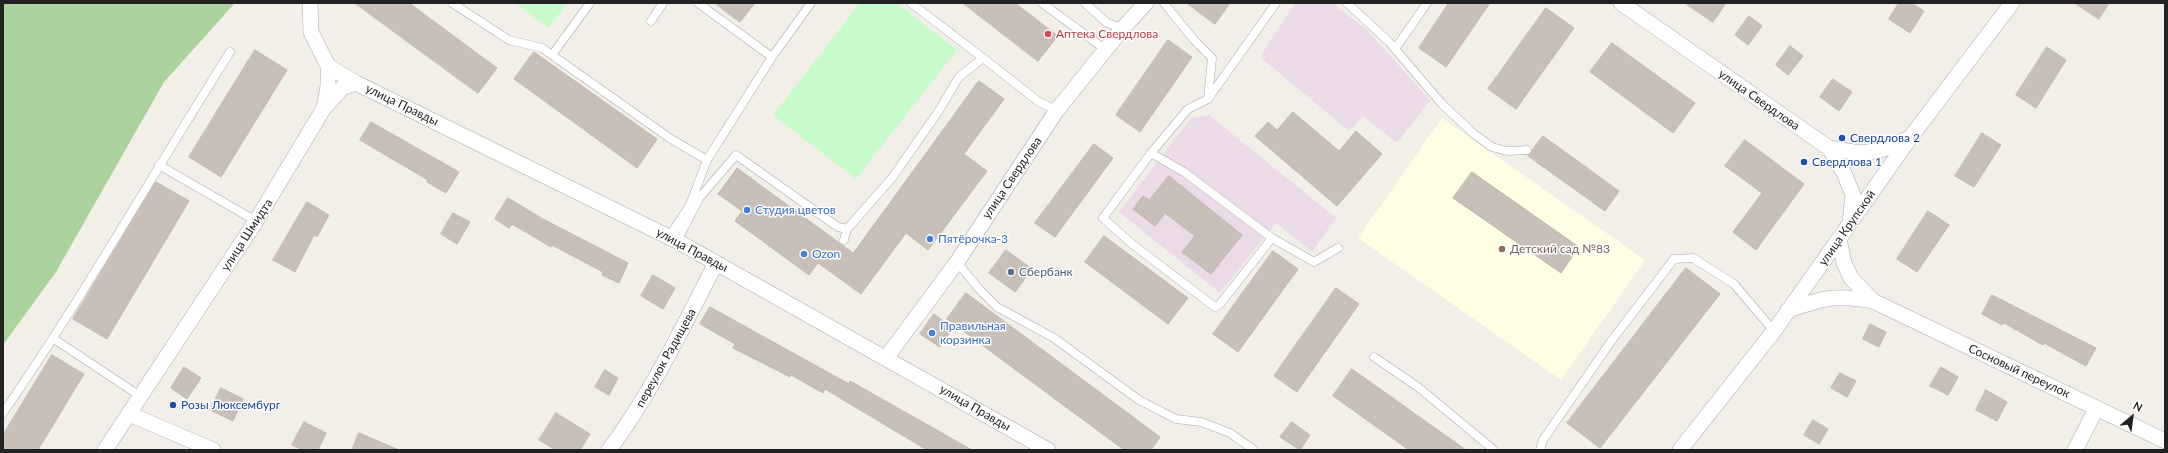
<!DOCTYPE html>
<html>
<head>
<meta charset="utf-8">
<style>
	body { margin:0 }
	#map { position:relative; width:2168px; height:453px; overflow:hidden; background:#f2efe9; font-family:Lato,sans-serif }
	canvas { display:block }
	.frame { position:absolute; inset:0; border:4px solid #222; pointer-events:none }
	.north { position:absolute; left:2112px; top:397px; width:40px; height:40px; -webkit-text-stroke:3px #fff; paint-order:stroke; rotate:29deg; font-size:11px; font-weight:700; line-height:16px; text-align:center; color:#222 }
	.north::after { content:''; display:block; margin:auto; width:14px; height:18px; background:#222; clip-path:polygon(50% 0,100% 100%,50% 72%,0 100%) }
</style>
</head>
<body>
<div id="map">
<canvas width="2168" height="453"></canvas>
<div class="frame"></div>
<div class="north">N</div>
</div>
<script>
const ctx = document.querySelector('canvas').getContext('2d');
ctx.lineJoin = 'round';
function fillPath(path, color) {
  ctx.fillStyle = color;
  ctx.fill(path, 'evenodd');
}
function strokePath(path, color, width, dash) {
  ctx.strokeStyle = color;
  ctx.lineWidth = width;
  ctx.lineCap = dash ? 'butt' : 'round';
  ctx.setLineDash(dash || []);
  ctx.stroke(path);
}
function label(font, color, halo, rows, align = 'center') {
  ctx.font = font + ' Lato,sans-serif';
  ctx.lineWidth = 3;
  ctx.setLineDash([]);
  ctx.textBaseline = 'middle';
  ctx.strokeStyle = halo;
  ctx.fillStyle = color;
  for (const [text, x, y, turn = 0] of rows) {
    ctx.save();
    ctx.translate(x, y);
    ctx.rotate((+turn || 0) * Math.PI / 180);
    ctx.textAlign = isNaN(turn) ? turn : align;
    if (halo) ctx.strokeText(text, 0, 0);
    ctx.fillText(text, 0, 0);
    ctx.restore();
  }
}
const industrial = new Path2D(`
	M1295,3H1332L1366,29L1430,100L1397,143L1363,116L1349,131L1260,57Z
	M1209,115L1336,218L1312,252L1276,223L1220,293L1119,212L1191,118Z`);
const education = new Path2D(`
	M1442,118L1645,260L1561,380L1358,238Z`);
const forest = new Path2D(`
	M3,3H235L164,82L56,272L3,345Z`);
const park = new Path2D(`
	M514,3H567L549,28Z
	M860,3H897L957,50L856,179L773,115Z`);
const building = new Path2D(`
	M355,3H409L497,68L478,93Z
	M715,3H755L740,22Z
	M963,3H1015L1058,36L1038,61Z
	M1187,3H1230L1215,24Z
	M1449,3H1490L1446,67L1419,48Z
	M1685,3H1726L1713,22Z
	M1899,3H1911L1924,11L1910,33L1889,19Z
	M2075,3H2109L2099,19Z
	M1546,8L1574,28L1516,109L1488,89Z
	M1749,16L1762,26L1748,45L1735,35Z
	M1168,40L1192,57L1140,132L1116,115Z
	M1612,43L1695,103L1673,133L1590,72Z
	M1790,46L1803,56L1788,75L1776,65Z
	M2047,47L2066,60L2036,108L2016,95Z
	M255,50L287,70L221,177L189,157Z
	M534,52L657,139L637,168L514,79Z
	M1833,79L1852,92L1839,111L1820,97Z
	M979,81L1004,99L964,154L987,171L928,250L906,233L861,294L818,263L809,275L735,221L742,211L718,194L737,168L853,253Z
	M1293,112L1339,151L1356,131L1382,154L1337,206L1255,136L1268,122L1277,130Z
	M371,122L459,172L446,193L427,182L428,180L360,140Z
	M1982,133L2001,145L1974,187L1955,176Z
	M1543,136L1619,191L1605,211L1528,156Z
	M1745,140L1804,184L1756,250L1733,232L1762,193L1725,166Z
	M1094,144L1113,158L1055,237L1035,223Z
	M1472,172L1579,247L1561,273L1453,198Z
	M1169,176L1242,235L1211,274L1182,252L1195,236L1165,213L1155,226L1133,209L1143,196L1149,200Z
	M156,182L189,201L107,339L73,319Z
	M508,198L543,219L628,263L619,283L602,275L603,272L552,245L551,247L512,224L509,228L495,219Z
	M307,202L329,215L317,237L314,235L295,272L273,260Z
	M1928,211L1949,225L1917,272L1897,259Z
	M453,213L470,222L457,244L441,234Z
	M1104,236L1188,298L1168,324L1085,262Z
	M1006,250L1032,269L1015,292L989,273Z
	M1273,251L1298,269L1238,352L1213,334Z
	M1686,268L1720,294L1600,448L1567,423Z
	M653,275L675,288L663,309L641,296Z
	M1336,288L1359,304L1297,392L1274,376Z
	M966,293L1160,437L1151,450H1124L947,319Z
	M1992,295L2096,348L2086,366L2044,343L2043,345L2004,323L2002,325L1982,314Z
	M710,307L849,384L850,381L972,450H927L825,389L823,393L791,375L790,377L733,348L735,344L700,324Z
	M934,314L953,328L940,347L920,334Z
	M1870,324L1886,332L1879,347L1863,339Z
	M52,355L84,374L38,450H3V435Z
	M184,367L201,378L187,399L171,388Z
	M1941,367L1958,377L1948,395L1930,386Z
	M1352,369L1466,450H1409L1333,396Z
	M605,370L618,378L609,395L595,387Z
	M1840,373L1856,381L1847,397L1831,388Z
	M221,388L243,399L233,421L210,410Z
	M1986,390L2007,402L1997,421L1976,410Z
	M556,413L590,434L580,450H556L539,440Z
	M1813,420L1828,429L1819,444L1804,435Z
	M304,422L326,433L318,450H303L292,445Z
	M1292,422L1310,435L1300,450L1280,437Z
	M359,433L399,450H352Z`);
const service = new Path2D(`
	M452,3L509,40L542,48L671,139L707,160
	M698,3L772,57
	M911,3L983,58
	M1042,3L1106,50
	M1085,3L1107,23L1123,28
	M1164,3L1194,40L1212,58L1208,99L1188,109L1151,153L1103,218L1132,244L1215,307L1220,304L1272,238L1314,262L1338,248
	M1347,3L1389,42L1442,104L1474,134L1492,147L1507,151L1527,150
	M651,21L663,3
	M1395,49L1427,3
	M552,55L590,3
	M1208,99L1276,3
	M1151,153L1184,172L1272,238
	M159,165L256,221
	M669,237L690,205L707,160L772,57L811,3
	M844,240L847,229L892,178L938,112L959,77L983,58L1039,102L1057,110
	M677,241L700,197L736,155L838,227L847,229
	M957,262L979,289L997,307L1054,338L1139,400L1176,419L1201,422L1230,433L1254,450
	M54,339L140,396
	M1374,357L1418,387L1494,450
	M3,413C84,296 154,172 230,52
	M1540,450L1543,440L1612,340L1674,259L1693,258L1734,284L1774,331`);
const minor = new Path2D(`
	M1621,3L1829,148L1860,153L1881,150L1910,138
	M328,66L356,83L677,241L1048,450
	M325,107L342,88L356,83
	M1829,148L1844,173L1853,195L1850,222
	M1839,239L1844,263L1851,278L1873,301
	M1788,310C1824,298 1834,294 1873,301L2165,441
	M886,358L957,262L1057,110L1123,28L1146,3
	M129,414L213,450
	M105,450L256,221L324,108L328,86V66L311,32L310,3
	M609,450C652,392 683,327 716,263
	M1680,450L1774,331L1910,138L2012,3
	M2075,450L2096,409`);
const markers = [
	[1048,34,4,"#e0444e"],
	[1842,138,4,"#1a4fb4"],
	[1804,162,4,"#1a4fb4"],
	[747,210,4,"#3f7fe0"],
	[930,239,4,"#3f7fe0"],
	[1502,249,4,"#8d6e63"],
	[804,254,4,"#3f7fe0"],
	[1011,272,4,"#5c6f8a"],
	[932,333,4,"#3f7fe0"],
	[173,405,4,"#1a4fb4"]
];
const healthNames = [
	["Аптека Свердлова",1056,34]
];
const streetNames = [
	["улица Свердлова",1759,100,35],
	["улица Правды",402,105,26],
	["улица Свердлова",1012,178,-56],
	["улица Крупской",1847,228,-55],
	["улица Шмидта",247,235,-57],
	["улица Правды",692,250,28],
	["переулок Радищева",666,358,-61],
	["Сосновый переулок",2019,371,25],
	["улица Правды",975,408,30]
];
const transitNames = [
	["Свердлова 2",1850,138],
	["Свердлова 1",1812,162],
	["Розы Люксембург",181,405]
];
const shopNames = [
	["Студия цветов",755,210],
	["Пятёрочка-3",938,239],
	["Ozon",812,254],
	["Правильная",940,326],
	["корзинка",940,340]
];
const educationNames = [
	["Детский сад №83",1510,249]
];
const serviceNames = [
	["Сбербанк",1019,272]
];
fillPath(industrial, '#ebdbe8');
fillPath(education, '#ffffe5');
fillPath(forest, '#acd29d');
fillPath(park, '#c7fbcc');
fillPath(building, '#c7bfb8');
strokePath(building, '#c4b6ab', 1);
strokePath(service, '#a9a9a9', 9);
strokePath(minor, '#a9a9a9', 16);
strokePath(service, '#fff', 8);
strokePath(minor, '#fff', 15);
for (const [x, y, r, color] of markers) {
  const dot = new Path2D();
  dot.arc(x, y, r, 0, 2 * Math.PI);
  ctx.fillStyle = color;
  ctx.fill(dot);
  strokePath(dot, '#fff', 1.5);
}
label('12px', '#be3a42', '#fff', healthNames, 'left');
label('12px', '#222', '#fff', streetNames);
label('12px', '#164399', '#fff', transitNames, 'left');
label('12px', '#366cbe', '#fff', shopNames, 'left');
label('12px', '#785e54', '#fff', educationNames, 'left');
label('12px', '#4e5e75', '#fff', serviceNames, 'left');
</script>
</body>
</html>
